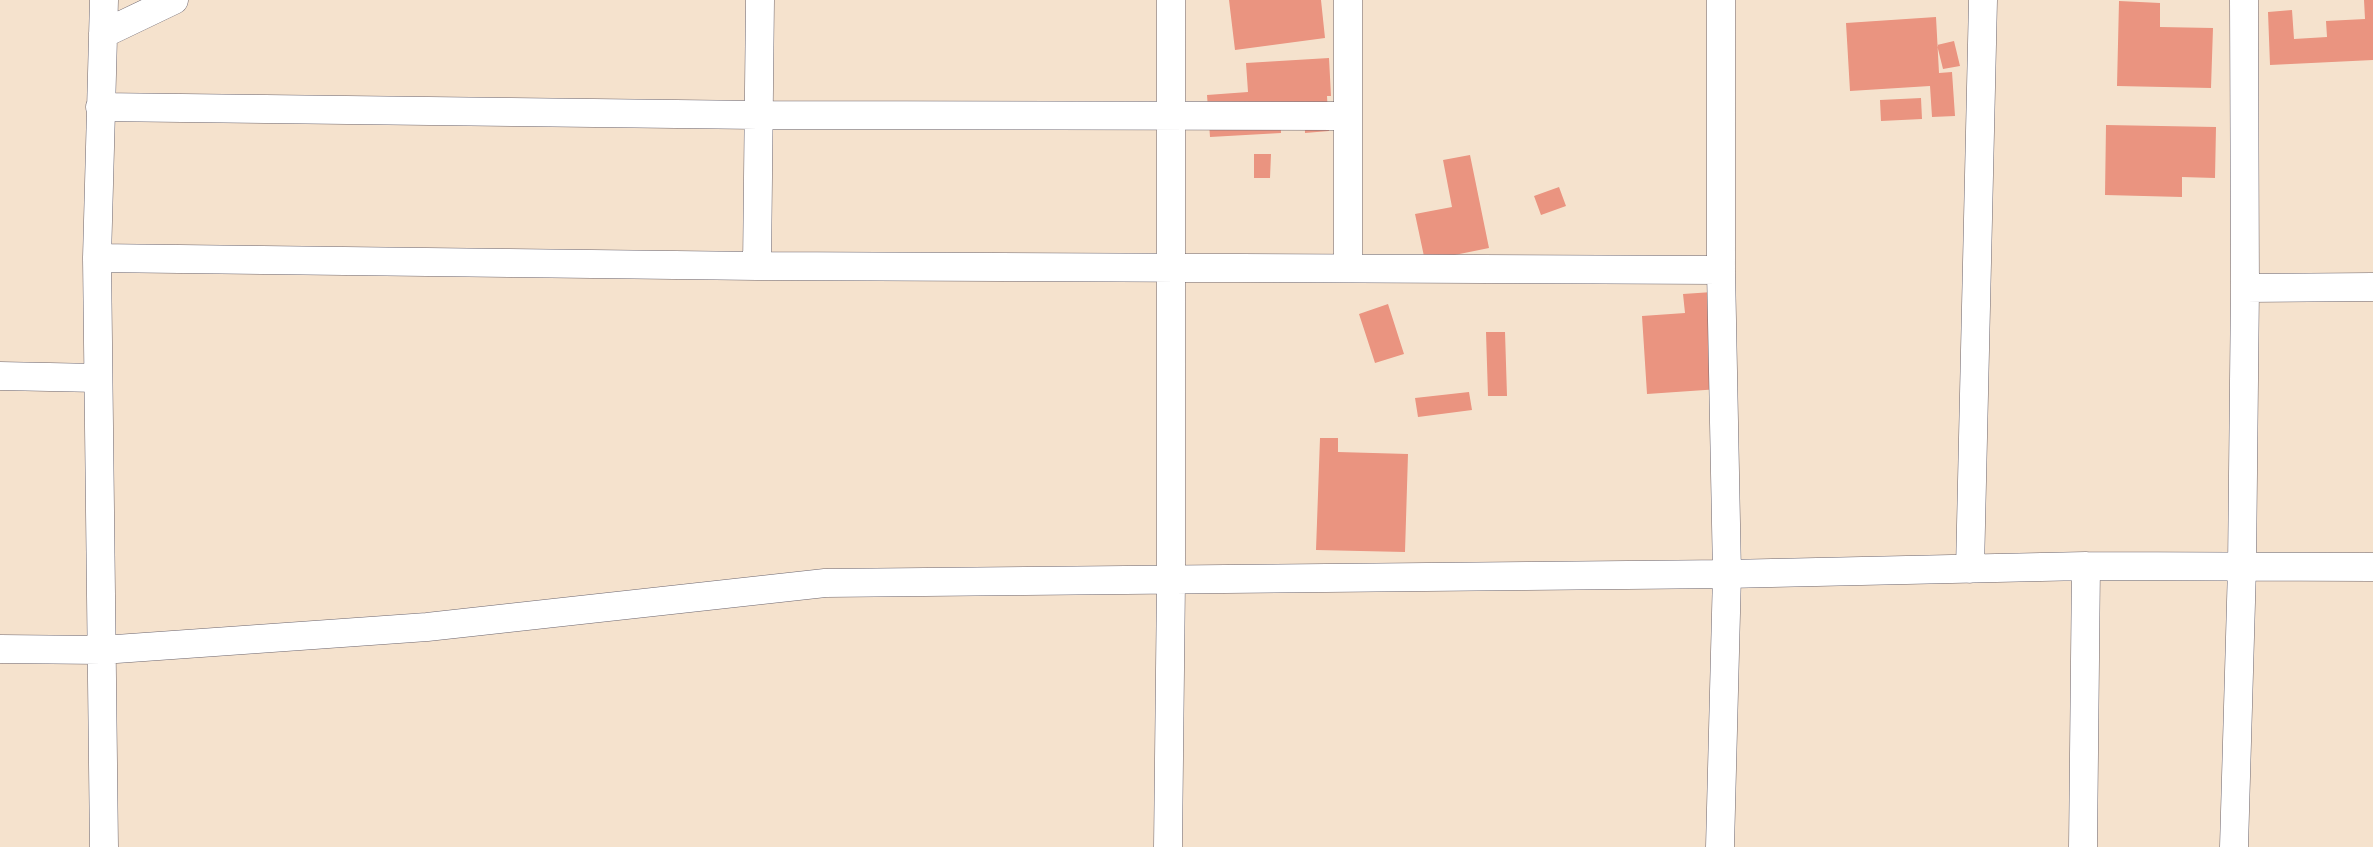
<!DOCTYPE html>
<html>
<head>
<meta charset="utf-8">
<style>
	body { margin:0 }
	canvas { display:block; background:#f5e2cd }
</style>
</head>
<body>
<canvas width="2373" height="847"></canvas>
<script>
const ctx = document.querySelector('canvas').getContext('2d');
ctx.lineJoin = 'round';
function fillPath(path, color) {
  ctx.fillStyle = color;
  ctx.fill(path, 'evenodd');
}
function strokePath(path, color, width, dash) {
  ctx.strokeStyle = color;
  ctx.lineWidth = width;
  ctx.lineCap = dash ? 'butt' : 'round';
  ctx.setLineDash(dash || []);
  ctx.stroke(path);
}
const building = new Path2D(`
	M1229,0H1321L1325,38L1235,50Z
	M2364,0H2373V60L2270,65L2268,12L2292,10L2294,39L2327,37L2326,21L2365,19Z
	M2119,1L2160,3V27L2213,28L2211,88L2117,86Z
	M1936,17L1939,73L1952,72L1955,116L1932,117L1930,86L1850,91L1846,23Z
	M1954,41L1960,66L1943,69L1937,45Z
	M1329,58L1331,96H1327L1329,131L1305,133L1304,103L1280,105L1281,133L1210,137L1207,95L1248,92L1246,63Z
	M1921,98L1922,119L1881,121L1880,100Z
	M2106,125L2216,127L2215,178L2182,177V197L2105,195Z
	M1254,154H1271L1270,178H1254Z
	M1470,155L1489,248L1425,261L1415,214L1452,207L1443,160Z
	M1559,187L1566,206L1541,215L1534,196Z
	M1727,291L1734,388L1647,394L1642,316L1685,313L1683,294Z
	M1388,304L1404,354L1375,363L1359,314Z
	M1486,332H1505L1507,396H1488Z
	M1469,392L1472,410L1418,417L1415,398Z
	M1320,438H1338V452L1408,454L1405,552L1316,550Z`);
const street = new Path2D(`
	M1348,0V268
	M103,34L174,0
	M100,107L758,115L1347,116
	M97,258L757,266L1721,270
	M757,266L760,0
	M2245,288L2373,287
	M0,376L98,378
	M1970,569L1983,0
	M0,649L102,650L427,627L825,583L1727,574L2086,566L2373,567
	M104,847L97,258L104,0
	M1168,847L1171,581V0
	M1720,847L1727,574L1721,270V0
	M2083,847L2086,566
	M2234,847L2242,567L2245,288L2244,0`);
fillPath(building, '#ea9480');
strokePath(street, '#6c656e', 29);
strokePath(street, '#fff', 28);
</script>
</body>
</html>
